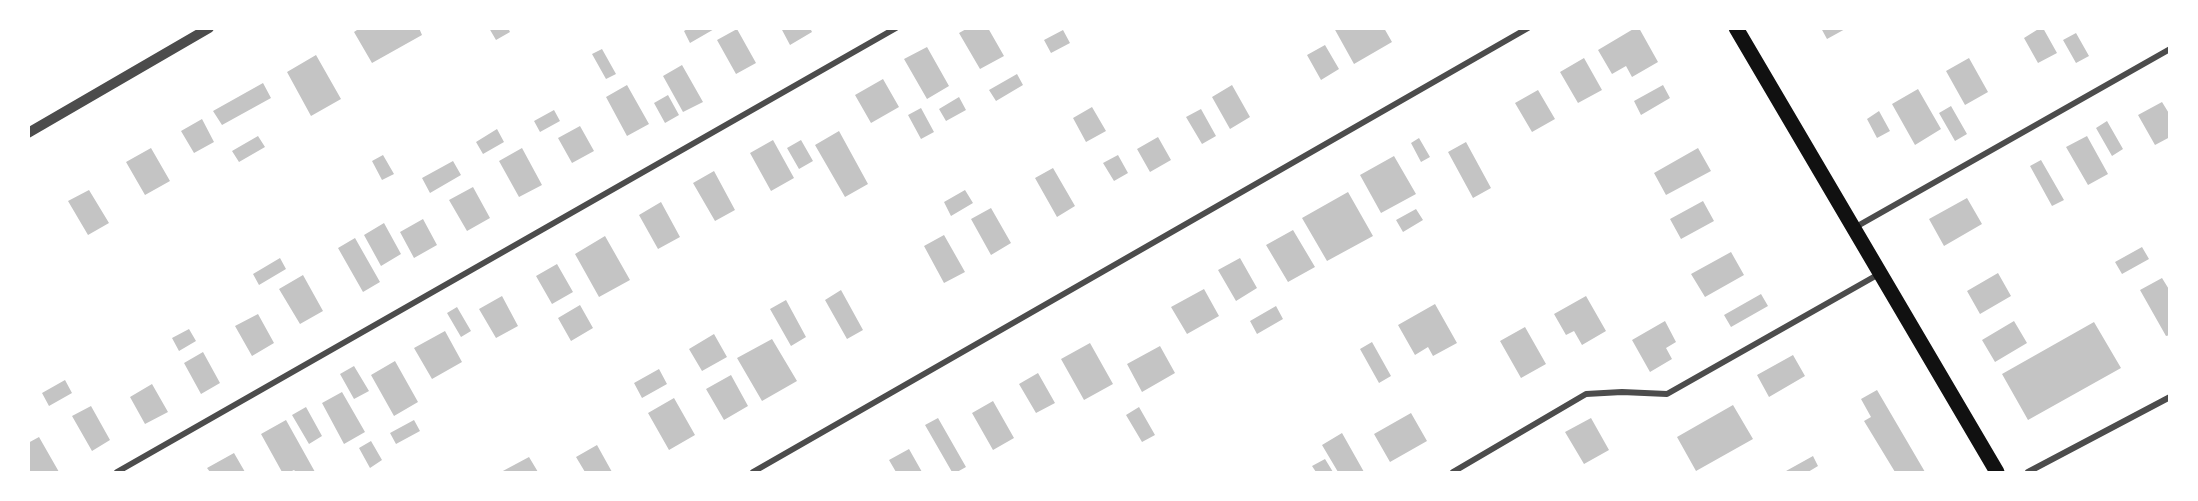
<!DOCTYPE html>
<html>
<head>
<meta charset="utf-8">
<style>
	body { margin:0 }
	#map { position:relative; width:2198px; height:501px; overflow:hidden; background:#fff; font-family:"Source Sans 3",sans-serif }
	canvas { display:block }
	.frame { position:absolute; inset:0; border:30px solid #fff; pointer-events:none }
</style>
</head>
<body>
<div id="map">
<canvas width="2198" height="501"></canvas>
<div class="frame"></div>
</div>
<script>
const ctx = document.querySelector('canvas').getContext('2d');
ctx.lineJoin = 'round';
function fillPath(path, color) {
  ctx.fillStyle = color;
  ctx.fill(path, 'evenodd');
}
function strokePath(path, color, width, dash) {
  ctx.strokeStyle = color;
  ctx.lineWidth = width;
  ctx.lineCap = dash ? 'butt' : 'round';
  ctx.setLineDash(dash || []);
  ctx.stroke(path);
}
const building = new Path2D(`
	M360,28H419L422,35L372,63L354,32Z
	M489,28H508L510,32L496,40Z
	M689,28H716L690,43L684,31Z
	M781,28H810L812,32L790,45Z
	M968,28H988L1004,56L980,69L959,33Z
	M1334,28H1384L1392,42L1354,64Z
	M1635,28H1639L1658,62L1632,77L1626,66L1612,74L1598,50Z
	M1821,28H1847L1827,39Z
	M2040,28H2043L2057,53L2038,63L2024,38Z
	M737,29L756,63L736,74L717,40Z
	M1063,30L1070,43L1051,53L1044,40Z
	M2076,33L2089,56L2076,63L2063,40Z
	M1325,45L1339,69L1321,80L1307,55Z
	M927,47L949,86L927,99L904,59Z
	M602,49L616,74L606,79L592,54Z
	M316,55L341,99L311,116L287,72Z
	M1584,58L1602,90L1578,103L1560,72Z
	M1969,58L1988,92L1965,105L1946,71Z
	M682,65L703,102L683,112L663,76Z
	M1017,74L1023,85L996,101L989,90Z
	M883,79L899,107L871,123L855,95Z
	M263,83L271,98L222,125L213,111Z
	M627,85L649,124L627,136L606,97Z
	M1232,85L1250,117L1230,129L1212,97Z
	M1663,85L1670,98L1641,115L1634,101Z
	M1918,89L1941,129L1915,145L1892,104Z
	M1538,90L1555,119L1532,132L1515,103Z
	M668,95L679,115L665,123L654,103Z
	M959,97L966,110L946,121L939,109Z
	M2162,102L2170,115V137L2155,145L2138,115Z
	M1951,106L1967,134L1955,141L1939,113Z
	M1092,107L1106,131L1086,142L1073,118Z
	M921,108L934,132L921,139L908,115Z
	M1201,109L1216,136L1202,144L1186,117Z
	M554,110L560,121L540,132L534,121Z
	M1879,111L1890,131L1877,138L1867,119Z
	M202,119L214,142L194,153L181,131Z
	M2107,121L2123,149L2112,156L2096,128Z
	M580,126L594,151L572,163L558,138Z
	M497,129L504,142L483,154L476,142Z
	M839,131L868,184L845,197L815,145Z
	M258,136L265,147L239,162L232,151Z
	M2087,136L2108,174L2088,185L2066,147Z
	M1158,137L1171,160L1150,172L1137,149Z
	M1419,138L1430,157L1421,162L1411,143Z
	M773,140L794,178L771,191L750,153Z
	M801,140L813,161L799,169L787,148Z
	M1466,142L1491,188L1473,198L1448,152Z
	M151,148L170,181L145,195L126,162Z
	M522,148L542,185L519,197L499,161Z
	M1698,148L1711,171L1666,195L1654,173Z
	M383,155L394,174L382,180L372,161Z
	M1118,155L1128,173L1114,181L1103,163Z
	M1394,156L1416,194L1381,213L1360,175Z
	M2041,160L2064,200L2052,206L2030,166Z
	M453,161L461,175L430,193L422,178Z
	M1053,168L1075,206L1057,217L1035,178Z
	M714,171L735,210L715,221L693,183Z
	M473,187L490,218L467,231L449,200Z
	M89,190L109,223L88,235L68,201Z
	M965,190L973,203L951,216L944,202Z
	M1348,192L1373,236L1327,261L1302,218Z
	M1967,198L1982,224L1944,246L1929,219Z
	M1703,201L1714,221L1681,239L1670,219Z
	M661,202L680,237L658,249L639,215Z
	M991,208L1011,243L991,255L971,219Z
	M1416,209L1423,220L1403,232L1396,220Z
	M423,219L437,245L414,258L400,232Z
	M384,223L401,254L381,266L364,235Z
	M1293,230L1315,267L1288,282L1266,245Z
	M944,235L965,272L944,283L924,246Z
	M605,236L630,280L599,297L575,254Z
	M355,238L380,282L363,292L338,248Z
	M2142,247L2149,259L2122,274L2115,262Z
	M1731,252L1744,275L1705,297L1691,274Z
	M280,258L286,269L259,285L253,274Z
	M1240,258L1257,288L1236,301L1218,270Z
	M557,264L573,292L552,304L536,276Z
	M1998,273L2011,296L1980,314L1967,291Z
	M303,275L323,311L300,324L279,289Z
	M2162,278L2170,291V335L2166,336L2140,290Z
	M1204,289L1219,316L1187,334L1171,307Z
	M841,290L863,330L847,339L825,300Z
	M1761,294L1768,306L1731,327L1724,315Z
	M502,296L518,326L496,338L479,309Z
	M1586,296L1606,331L1582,345L1574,331L1566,335L1554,314Z
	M786,300L806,337L791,346L770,309Z
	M1435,304L1457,343L1433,356L1428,347L1415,355L1398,325Z
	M580,305L593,328L571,341L558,318Z
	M1276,306L1283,319L1257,334L1250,321Z
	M457,307L471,331L461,337L447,313Z
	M258,314L274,343L252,356L235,326Z
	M1665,321L1676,342L1666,348L1672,359L1650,372L1632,340Z
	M2014,321L2027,343L1995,362L1982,340Z
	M2094,322L2121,368L2028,420L2002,374Z
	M1525,327L1546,364L1521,378L1500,341Z
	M189,329L196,341L179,351L172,338Z
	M445,331L462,362L432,379L414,348Z
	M714,334L727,357L702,371L689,349Z
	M772,339L797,381L762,401L737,358Z
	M1372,342L1391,376L1379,383L1360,349Z
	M1090,343L1113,384L1084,400L1061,359Z
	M1160,346L1175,373L1142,392L1127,364Z
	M203,352L220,383L201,394L184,363Z
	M1793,355L1805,376L1769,397L1757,375Z
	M395,361L418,402L394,416L371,375Z
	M354,366L369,391L354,399L340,374Z
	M659,369L667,384L642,398L634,383Z
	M1038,373L1055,403L1036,413L1019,384Z
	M731,375L748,406L724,420L706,389Z
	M65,380L72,393L49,406L42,393Z
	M152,384L168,412L145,424L130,397Z
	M1877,390L1925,472H1895L1864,421L1871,417L1861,399Z
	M342,392L365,432L344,444L322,403Z
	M674,398L695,435L669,450L648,413Z
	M993,401L1014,438L993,450L972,413Z
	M1733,405L1753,439L1696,471L1677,437Z
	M91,406L110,440L92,451L72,416Z
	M306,407L322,436L309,444L292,415Z
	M1139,407L1155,435L1142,442L1126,415Z
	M1411,413L1427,441L1390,462L1374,434Z
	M938,418L966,467L957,472H952L925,425Z
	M1591,418L1609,450L1584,464L1565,432Z
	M286,420L315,472H296L294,470L290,472H282L261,434Z
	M414,420L420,431L396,444L390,433Z
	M1342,433L1364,472H1338L1322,445Z
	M39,437L59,472H28V443Z
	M371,441L382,460L370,468L359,448Z
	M597,445L612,472H585L576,457Z
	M909,449L922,472H896L889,460Z
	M234,453L245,472H210L207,468Z
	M1813,456L1818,466L1808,472H1787L1786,471Z
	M529,457L538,472H501Z
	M1325,459L1333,472H1316L1312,466Z`);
const minor = new Path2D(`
	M1854,228L2170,49
	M117,472L896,28
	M753,472L1528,28
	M1453,472L1586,394L1622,392L1667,394L1879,274
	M2028,472L2170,397`);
const tertiary = new Path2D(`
	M28,133L209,28`);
const primary = new Path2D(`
	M1736,28L1997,472`);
fillPath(building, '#c4c4c4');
strokePath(minor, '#4c4c4c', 6);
strokePath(tertiary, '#4c4c4c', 10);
strokePath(primary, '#111', 15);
</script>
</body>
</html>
